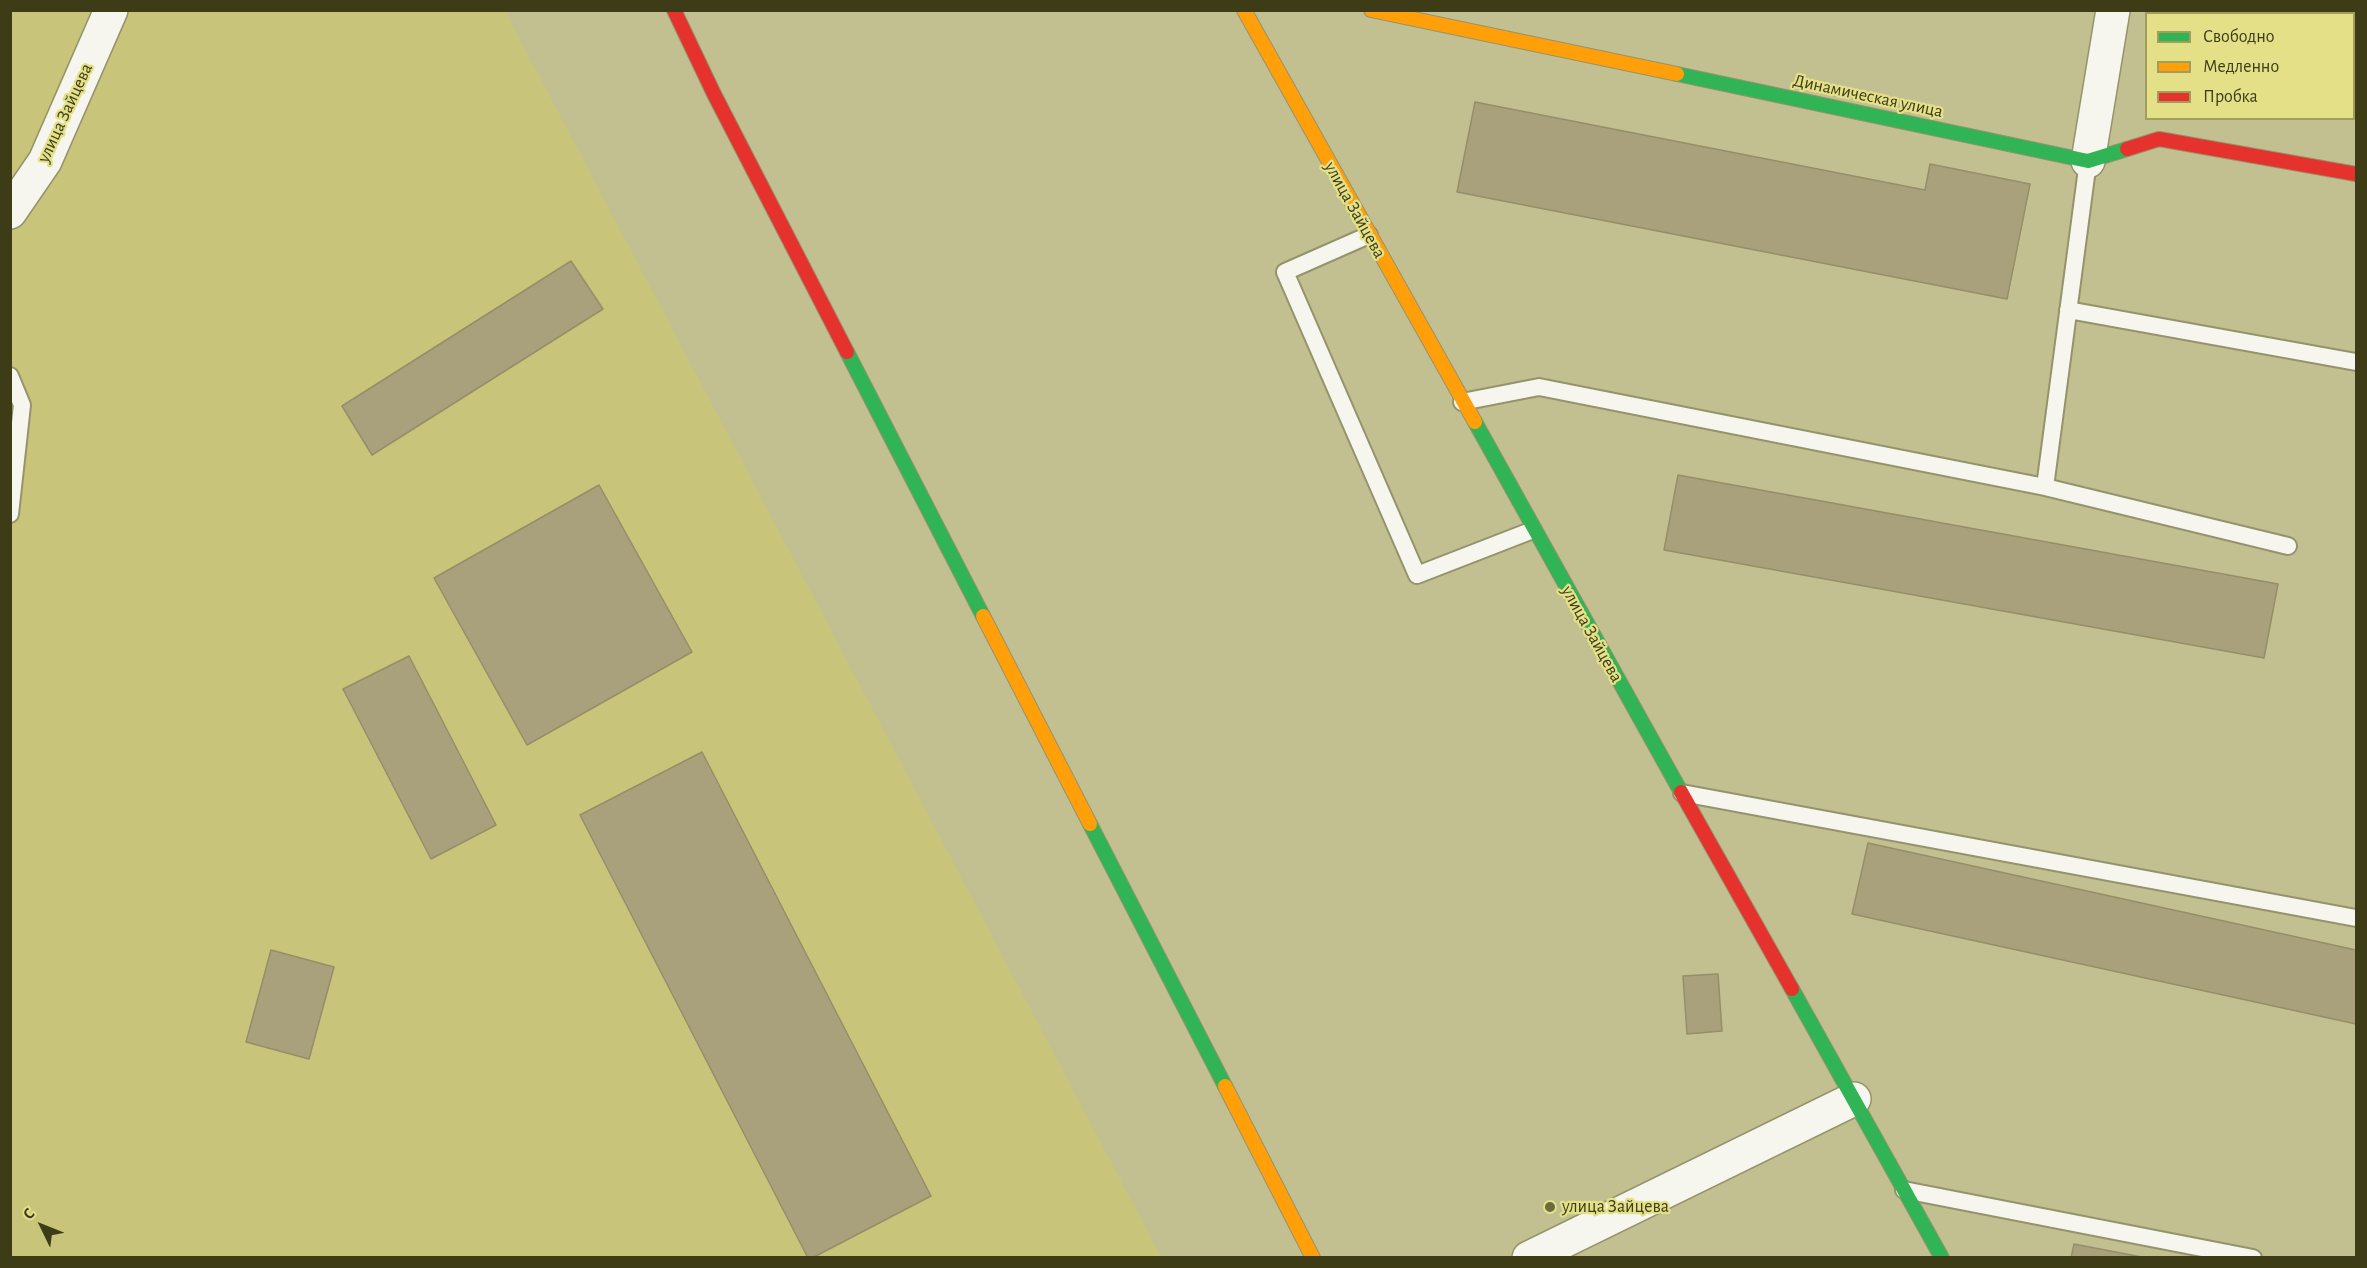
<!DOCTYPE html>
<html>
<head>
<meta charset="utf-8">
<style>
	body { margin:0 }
	#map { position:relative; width:2367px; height:1268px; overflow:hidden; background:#c2c090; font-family:"Alegreya Sans",sans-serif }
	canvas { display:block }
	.frame { position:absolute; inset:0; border:12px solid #3d3c17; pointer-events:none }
	.legend { position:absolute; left:2145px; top:12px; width:210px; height:108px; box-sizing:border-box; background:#e3e088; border:2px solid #a19e5b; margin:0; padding:8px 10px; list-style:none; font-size:18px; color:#3d3c17 }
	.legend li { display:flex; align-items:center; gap:12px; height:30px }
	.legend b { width:30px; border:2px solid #a19e5b }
	.north { position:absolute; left:12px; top:1196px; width:60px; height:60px; -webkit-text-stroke:4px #e3e088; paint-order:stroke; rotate:313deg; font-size:16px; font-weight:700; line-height:24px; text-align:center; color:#3d3c17 }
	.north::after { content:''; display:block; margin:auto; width:21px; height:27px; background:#3d3c17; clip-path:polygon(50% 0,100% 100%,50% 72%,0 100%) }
</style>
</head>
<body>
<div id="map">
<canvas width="2367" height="1268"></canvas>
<div class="frame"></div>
<ul class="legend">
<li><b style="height:8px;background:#30b455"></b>Свободно</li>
<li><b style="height:8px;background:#ff9f0a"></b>Медленно</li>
<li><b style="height:8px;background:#e5322d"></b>Пробка</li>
</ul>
<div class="north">С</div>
</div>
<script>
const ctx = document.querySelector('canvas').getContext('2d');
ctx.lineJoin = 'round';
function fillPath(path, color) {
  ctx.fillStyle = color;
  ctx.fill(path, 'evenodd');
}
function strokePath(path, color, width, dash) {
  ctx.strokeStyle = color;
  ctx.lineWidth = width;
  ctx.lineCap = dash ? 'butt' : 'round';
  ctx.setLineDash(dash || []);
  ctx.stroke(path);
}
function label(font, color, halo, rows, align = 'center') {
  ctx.font = font + ' "Alegreya Sans",sans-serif';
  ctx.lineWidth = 4.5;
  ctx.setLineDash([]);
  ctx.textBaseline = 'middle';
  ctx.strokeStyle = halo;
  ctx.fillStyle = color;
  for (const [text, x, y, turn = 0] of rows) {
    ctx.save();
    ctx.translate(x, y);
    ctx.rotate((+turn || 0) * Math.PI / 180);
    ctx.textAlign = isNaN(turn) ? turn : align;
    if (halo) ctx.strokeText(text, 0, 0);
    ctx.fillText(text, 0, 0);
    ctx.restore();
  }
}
const built = new Path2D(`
	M10,11H505L1161,1257H11Z`);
const building = new Path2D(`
	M1475,102L1925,190L1930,164L2030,184L2007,299L1457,192Z
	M571,261L603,309L372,455L342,406Z
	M1678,475L2278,584L2264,658L1664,550Z
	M599,485L692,652L527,745L434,578Z
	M409,656L496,825L431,859L343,689Z
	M702,752L931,1196L812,1258H808L580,815Z
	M1868,843L2356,950V1024L1852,914Z
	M271,950L334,967L309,1059L246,1042Z
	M1718,974L1722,1031L1687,1034L1683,976Z
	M2074,1244L2147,1258H2071Z`);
const lane = new Path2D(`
	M1369,235L1285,272L1417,575L1533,530
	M2068,310L2356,362
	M10,376L22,405L10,514
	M1462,402L1539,387L2045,487L2288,546
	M2045,487L2088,161
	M1682,793L2356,918
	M1904,1190L2253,1258`);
const street = new Path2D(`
	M2088,161L2113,10
	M10,212L45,161L111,10
	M1529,1258L1854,1099`);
const fast = new Path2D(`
	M1677,74L2088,161L2127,149
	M847,352L983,616
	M1475,422L1681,792
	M1090,824L1225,1086
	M1792,989L1942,1258`);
const slow = new Path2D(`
	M1244,10L1475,422
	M1371,10L1677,74
	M983,616L1090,824
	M1225,1086L1313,1258`);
const jam = new Path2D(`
	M674,10L714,94L847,352
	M2127,149L2159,139L2356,174
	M1681,792L1792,989`);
const markers = [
	[1550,1207,6,"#6c6a41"]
];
const streetNames = [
	["Динамическая улица",1868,96,12],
	["улица Зайцева",65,113,-65],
	["улица Зайцева",1355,210,61],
	["улица Зайцева",1592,634,61]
];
const poiNames = [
	["улица Зайцева",1562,1207]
];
fillPath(built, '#c8c47a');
fillPath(building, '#a9a17b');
strokePath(building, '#968e68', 1.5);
strokePath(lane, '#95936c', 20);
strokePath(street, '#95936c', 36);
strokePath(fast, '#95936c', 16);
strokePath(slow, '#95936c', 16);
strokePath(jam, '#95936c', 16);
strokePath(lane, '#f6f6ee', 16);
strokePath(street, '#f6f6ee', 33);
strokePath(fast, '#30b455', 14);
strokePath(slow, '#ff9f0a', 14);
strokePath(jam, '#e5322d', 14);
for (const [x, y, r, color] of markers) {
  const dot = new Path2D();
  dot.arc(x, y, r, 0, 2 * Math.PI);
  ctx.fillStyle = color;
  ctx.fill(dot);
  strokePath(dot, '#e3e088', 2);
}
label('18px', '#3d3c17', '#e3e088', streetNames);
label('18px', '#3d3c17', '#e3e088', poiNames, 'left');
</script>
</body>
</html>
